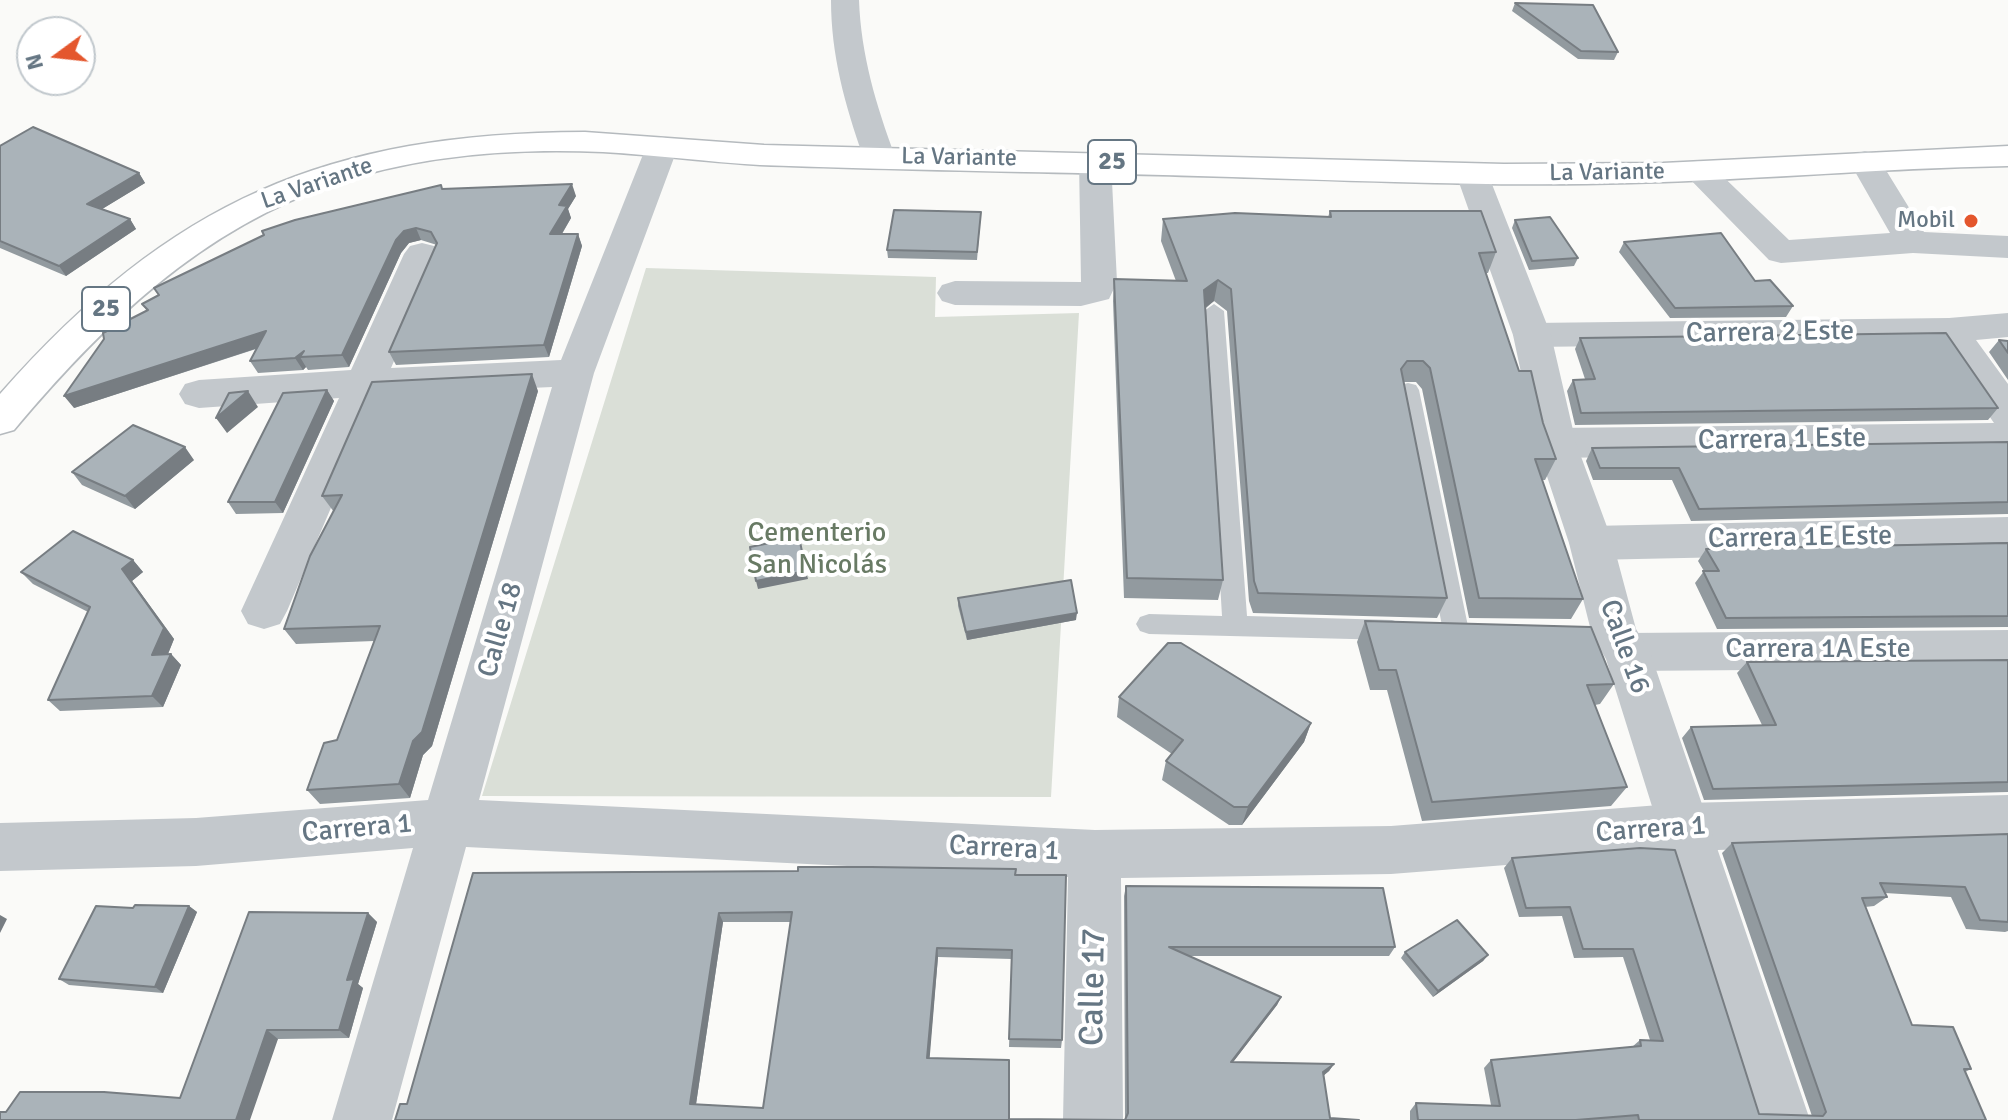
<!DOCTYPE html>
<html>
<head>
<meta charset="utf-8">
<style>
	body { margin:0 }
	#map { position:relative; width:2008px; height:1120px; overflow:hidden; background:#fafaf8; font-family:Signika,sans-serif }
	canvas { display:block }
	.north { position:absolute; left:16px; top:16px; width:80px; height:80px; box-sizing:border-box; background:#fff; border:2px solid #c1c8cd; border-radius:50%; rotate:255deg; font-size:22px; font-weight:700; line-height:32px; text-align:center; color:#657683 }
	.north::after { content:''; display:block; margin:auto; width:28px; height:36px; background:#e4572e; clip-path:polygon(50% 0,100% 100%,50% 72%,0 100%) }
</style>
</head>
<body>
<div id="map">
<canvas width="2008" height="1120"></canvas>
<div class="north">N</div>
</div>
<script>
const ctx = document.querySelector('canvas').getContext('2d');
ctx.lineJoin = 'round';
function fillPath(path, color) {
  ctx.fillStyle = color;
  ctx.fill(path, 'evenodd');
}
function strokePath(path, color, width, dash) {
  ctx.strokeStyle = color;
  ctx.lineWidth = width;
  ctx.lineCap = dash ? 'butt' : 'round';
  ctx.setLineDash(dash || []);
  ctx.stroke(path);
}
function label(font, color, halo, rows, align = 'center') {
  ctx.font = font + ' Signika,sans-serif';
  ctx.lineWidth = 8;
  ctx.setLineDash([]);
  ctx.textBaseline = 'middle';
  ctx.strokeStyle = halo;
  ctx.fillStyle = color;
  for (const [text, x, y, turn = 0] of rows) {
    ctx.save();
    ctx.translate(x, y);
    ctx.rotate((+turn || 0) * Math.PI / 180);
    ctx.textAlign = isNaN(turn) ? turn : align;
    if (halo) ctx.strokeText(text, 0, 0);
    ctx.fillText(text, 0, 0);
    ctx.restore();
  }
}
const green = new Path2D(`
	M646,268L936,277L935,317L1079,313L1051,797L482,796Z`);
const service = new Path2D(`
	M1214,304L1224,311L1247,616L1392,620L1401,623L1405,630L1401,637L1392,640L1149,634L1140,631L1136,624L1140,617L1149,614L1222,616L1204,311Z
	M1408,383L1416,385L1419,390L1469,631L1465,638L1456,641L1447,638L1443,631L1397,390L1400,385Z`);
const minor = new Path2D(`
	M831,0H859C861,55 876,105 895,156L890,163L879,166L868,163L863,156C845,105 831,55 831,0Z
	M662,137L673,140L678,147L594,373L479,800L1095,830L1391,826L1685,803L2008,795V841L1685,851L1391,874L1121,878L1123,1120H1063L1068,877L466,847L392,1120H332L413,848L196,866L0,871V823L196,818L428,800L552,387L379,395L287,611L280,624L264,629L248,624L241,611L339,398L199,408L185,404L179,394L185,384L199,380L351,370L404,254L410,246L422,243L434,246L440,254L391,368L561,360L646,147L651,140Z
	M1095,151L1106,154L1111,161L1117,282L1109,299L1081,306L955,305L942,301L937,293L942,285L955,281L1081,282L1079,161L1084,154Z
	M1865,151L1876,154L1924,232L2008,236V258L1913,253L1781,263L1769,260L1682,171L1686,164L1698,161L1710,164L1789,240L1890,233L1849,161L1854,154Z
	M2008,313V337L1976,340L2008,384V451L1556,458L1542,453L1536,443L1542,433L1556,428L1994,423L1938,342L1532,347L1519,344L1513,335L1519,326L1532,323L1949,318Z
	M2008,517V551L1591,560L1576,555L1569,543L1576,531L1591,526Z
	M2008,630V668L1627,671L1611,666L1604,652L1611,638L1627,633Z`);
const tertiary = new Path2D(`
	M1472,164L1484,167L1488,174L1551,335L1576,443L1613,543L1636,629L1650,652L1810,1120H1750L1606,659L1592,635L1569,543L1536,443L1513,335L1456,174L1460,167Z`);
const primary = new Path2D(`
	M585,132L764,145L1504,164L1663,163L2008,146V166C1882,168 1757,180 1631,183C1498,187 1365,181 1232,177C1075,172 917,171 760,165C708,162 656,155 603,152C515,148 418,155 334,184C201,229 102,325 14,430L0,434V394C171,200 328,133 585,132Z`);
const wall = new Path2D(`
	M1515,3L1618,52L1614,60L1578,59L1512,11Z
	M0,146L139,173L145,183L102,209L130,219L136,229L66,276L0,248Z
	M441,185L442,189L576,196L568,209L571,218L562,234H578L582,246L549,357L396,365L389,352L437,245L421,240L409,243L401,253L349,367L308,370L306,367L303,370L258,373L250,361L256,349L74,408L147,311L142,304L158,295L154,288Z
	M1330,211L1496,252L1488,273H1486L1519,371L1543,423L1556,459L1545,480H1542L1583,599L1571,619L1469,618L1422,389L1416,382H1404L1447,598L1437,618L1253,613L1249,601L1227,311L1214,301L1206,308L1223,580L1218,600L1124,598L1113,301L1114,279L1176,281L1161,241L1163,219L1328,217Z
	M981,212L977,260L888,258L887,250Z
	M1515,220L1578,258L1574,266L1529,270L1512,228Z
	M1624,242L1755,281L1793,306L1786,317L1670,318L1619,252Z
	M1580,338L1998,408L1988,420L1575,425L1567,391L1573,380L1585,379L1575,349Z
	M1999,340L2008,341V380L1989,352Z
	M327,390L334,401L283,513L236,514L228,502Z
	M538,391L432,746L423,755L410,798L320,804L307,790L337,740L374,641L296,644L284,629L334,512L322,496Z
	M2008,442V514L1691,521L1672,480H1593L1586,461L1592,448Z
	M194,460L135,509L82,485L72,472Z
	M2008,542V627L1717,629L1695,583L1704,571L1698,561L1706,549Z
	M133,560L143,572L132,581L174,639L168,654H171L181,665L163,707L60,711L48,700L88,612L33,584L21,572Z
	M958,598L1076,620L967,640L958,606Z
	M1365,621L1614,684L1600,704L1595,705L1627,787L1611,806L1422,821L1387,690H1370L1357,642Z
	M2008,660V792L1704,800L1682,738L1691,727L1762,725L1737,673L1747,662Z
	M1119,697L1311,723L1304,742L1242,825H1229L1162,780L1166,761L1172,754L1117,717Z
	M2008,834V931L2005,932L1966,929L1951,897L1885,893L1887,897L1874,906L1865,907L1912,1025L1971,1069L1965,1072L1986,1120H1410V1111L1416,1103L1491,1105L1484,1068L1491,1060L1632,1047L1640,1040H1650L1623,957L1574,958L1562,916L1519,917L1504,868L1512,858L1640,848L1759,1114L1812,1116L1722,853L1732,843Z
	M473,873L1015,875L1062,1040L1061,1048L1009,1047L1012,959L938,957L929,1058L1009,1119L1125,1120L1124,896L1126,886L1395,947L1389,956H1190L1281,997L1277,1005L1233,1062L1334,1064L1329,1071L1323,1076L1330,1118L1359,1120H395L407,1104ZM723,922H791L763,1108L696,1104Z
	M189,906L197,912L163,993L69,985L59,979L133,908Z
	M368,913L377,922L358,984L363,988L349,1038L278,1039L180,1098Z
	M1405,952L1488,955L1483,961L1433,997L1401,958Z`);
const shadedWall = new Path2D(`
	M139,173L145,183L94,214L87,204Z
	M572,184L576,196L568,209L571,218L554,247L550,234L559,205Z
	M130,219L136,229L66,276L59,266Z
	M416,228L421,240L409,243L401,253L349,367L342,355L396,240L404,231Z
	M578,234L582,246L549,357L544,345Z
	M1218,280L1214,301L1201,311L1204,290Z
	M266,331L273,343L74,408L64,396Z
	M304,351L300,357L306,367L303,370L295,358Z
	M532,374L538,391L432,746L423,755L410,798L399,784Z
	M327,390L334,401L283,513L275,502Z
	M248,391L258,407L227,433L216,418Z
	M185,447L194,460L135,509L125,496Z
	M133,560L143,572L132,581L174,639L163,666L152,655L122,569Z
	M806,571L808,579L758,589L756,581Z
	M1077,613L1076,620L967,640L966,632Z
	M171,654L181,665L163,707L152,696Z
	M1311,723L1304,742L1242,825L1248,807Z
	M189,906L197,912L163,993L155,987Z
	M368,913L377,922L358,984L363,988L349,1038L339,1030L347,980Z
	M719,913L723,922L695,1111L690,1104Z
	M0,915L7,919L0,933Z
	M937,948L938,957L929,1066L927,1058Z
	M1488,955L1483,961L1433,997L1438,991Z
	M1281,997L1277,1005L1227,1070L1231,1062Z
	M267,1030L278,1039L250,1120H236Z
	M1334,1064L1329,1071L1318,1080L1323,1072Z`);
const building = new Path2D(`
	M1515,3L1593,5L1618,52L1581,51Z
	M33,127L139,173L87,204L130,219L59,266L0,241V146Z
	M572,184L559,205L567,206L550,234H578L544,345L389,352L437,243L431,232L416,228L404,231L396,240L342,355L300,357L304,351L295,358L250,361L266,331L64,396L104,339L103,333L148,310L142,304L159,295L154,288L264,235L262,231L295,220L441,185L442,189Z
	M894,210L981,212L977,252L887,250Z
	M1330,211H1481L1496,252L1479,253L1519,371H1531L1543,423L1556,459H1535L1583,599L1479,598L1430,368L1423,361H1407L1401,369L1447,598L1258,593L1254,581L1231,289L1218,280L1204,290L1223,580L1127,578L1114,279L1187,281L1163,219L1235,213L1331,217Z
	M1550,217L1578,258L1532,261L1515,220Z
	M1721,233L1755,281L1770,280L1793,306L1675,308L1624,242Z
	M1946,333L1998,408L1581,413L1573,380L1595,379L1580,338Z
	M1999,340L2008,341V353Z
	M532,374L422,732L413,741L399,784L307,790L324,743L337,740L380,626L284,629L310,556L342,495L322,496L372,382Z
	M327,390L275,502H228L283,393Z
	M248,391L216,418L229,393Z
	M133,425L185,447L125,496L72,472Z
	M2008,442V502L1699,509L1679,468H1600L1592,448Z
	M73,531L133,560L122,569L164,628L152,655L171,654L152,696L48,700L90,607L21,572Z
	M799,537L806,571L756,581L750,547Z
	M2008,543V616L1726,618L1703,571H1719L1706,549Z
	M1071,580L1077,613L966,632L958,598Z
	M1365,621L1591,627L1614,684L1587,685L1627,787L1432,802L1396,670H1379Z
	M1168,643H1181L1311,723L1248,807H1234L1166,761L1183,740L1119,697Z
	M2008,660V782L1713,789L1691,727L1776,725L1747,662Z
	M2008,834V922L1980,920L1965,887L1880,883L1887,897L1862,898L1912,1025L1953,1027L1971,1069H1964L1986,1120H1639L1638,1115L1576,1120H1418L1416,1103L1500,1106L1491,1060L1641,1046L1640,1040L1663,1041L1633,949H1583L1570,907L1526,908L1512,858L1640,848L1675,850L1759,1114L1823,1116L1826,1112L1732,843Z
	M798,867H871L1016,869L1015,875H1066L1062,1040L1009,1039L1012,950L937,948L927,1058L1009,1060V1119L1125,1120L1128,1113L1126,886L1383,888L1395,947H1169L1281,997L1231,1062L1334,1064L1323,1072L1330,1118L1359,1120H395L400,1104H407L473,873L798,871ZM792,912L763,1108L690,1104L719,913Z
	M135,905L189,906L155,987L59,979L96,906L133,908Z
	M249,912L368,913L347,980L354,979L339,1030H267L236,1120H0V1112H6L20,1092H104L180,1098Z
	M1457,920L1488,955L1438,991L1405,952Z`);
const markers = [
	[1971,221,8,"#e4572e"]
];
const farStreetnames = [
	["La Variante",959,158,1],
	["La Variante",1607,173,-1],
	["La Variante",317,184,-19]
];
const farPoinames = [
	["Mobil",1955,221]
];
const shields = [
	[1112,162,48],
	[106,309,48]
];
const shieldNames = [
	["25",1112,162],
	["25",106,309]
];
const streetNames = [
	["Carrera 2 Este",1770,333,-1],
	["Carrera 1 Este",1782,440,-1],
	["Carrera 1E Este",1800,538,-1],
	["Calle 18",501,630,-74],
	["Calle 16",1624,647,70],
	["Carrera 1A Este",1818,650],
	["Carrera 1",357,829,-5],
	["Carrera 1",1651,830,-4],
	["Carrera 1",1004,849,3]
];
const parkNames = [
	["Cementerio",817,534],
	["San Nicolás",817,566]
];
const nearStreetnames = [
	["Calle 17",1094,987,-89]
];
fillPath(green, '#dadfd7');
strokePath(primary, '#b5babe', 3);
fillPath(service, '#c3c8cc');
fillPath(minor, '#c3c8cc');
fillPath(tertiary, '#c3c8cc');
fillPath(primary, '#fff');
fillPath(wall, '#929a9f');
fillPath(shadedWall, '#777d82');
fillPath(building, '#aab3b9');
strokePath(building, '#777d82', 2);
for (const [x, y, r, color] of markers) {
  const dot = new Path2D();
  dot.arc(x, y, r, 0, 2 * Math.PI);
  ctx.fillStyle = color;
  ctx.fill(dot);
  strokePath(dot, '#fff', 3);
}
label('24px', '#657683', '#fff', farStreetnames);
label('24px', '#657683', '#fff', farPoinames, 'right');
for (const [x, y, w] of shields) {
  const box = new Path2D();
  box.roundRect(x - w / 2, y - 22, w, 44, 6);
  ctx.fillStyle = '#fff';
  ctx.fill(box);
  strokePath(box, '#657683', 2);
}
label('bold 26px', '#657683', null, shieldNames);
label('28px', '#657683', '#fff', streetNames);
label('28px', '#687a64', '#fff', parkNames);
label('34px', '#657683', '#fff', nearStreetnames);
</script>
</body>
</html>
